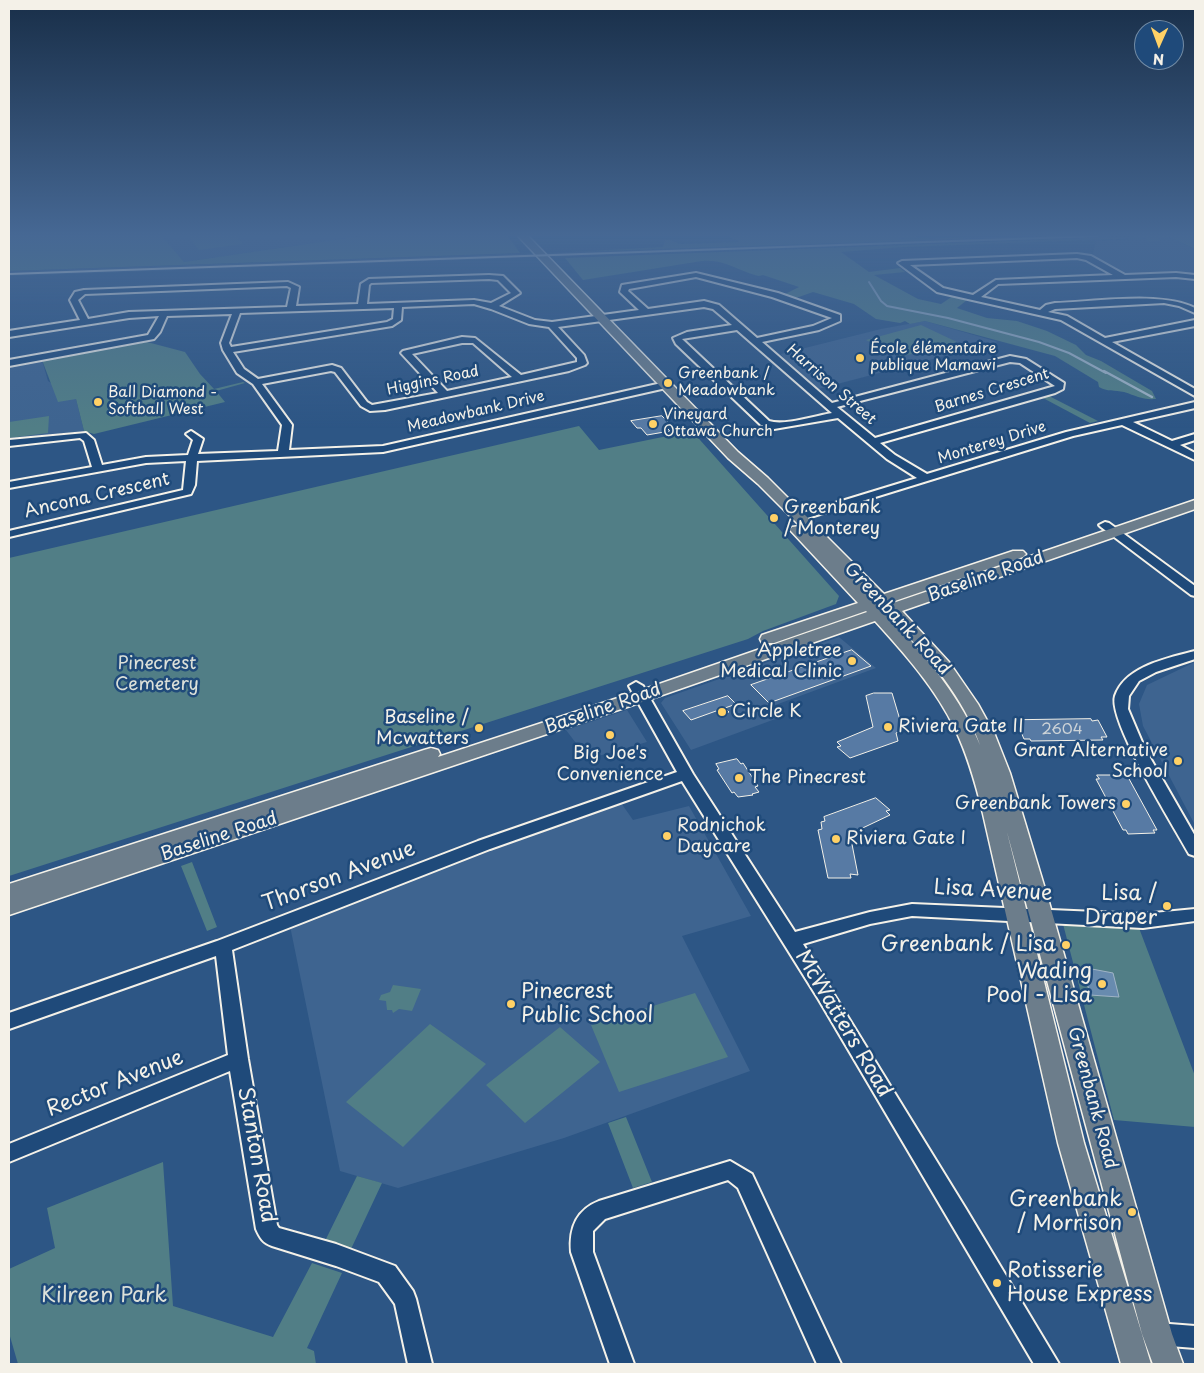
<!DOCTYPE html>
<html>
<head>
<meta charset="utf-8">
<style>
	body { margin:0 }
	#map { position:relative; width:1204px; height:1373px; overflow:hidden; background:#2d5685; font-family:"Playpen Sans",sans-serif }
	canvas { display:block }
	.frame { position:absolute; inset:0; border:10px solid #f4f1e8; pointer-events:none }
	.north { position:absolute; left:1134px; top:20px; width:50px; height:50px; box-sizing:border-box; background:#1f4a7a; border:1px solid #748da6; border-radius:50%; rotate:182deg; font-size:14px; font-weight:700; line-height:20px; text-align:center; color:#f4f1e8 }
	.north::after { content:''; display:block; margin:auto; width:18px; height:22px; background:#ffd166; clip-path:polygon(50% 0,100% 100%,50% 72%,0 100%) }
</style>
</head>
<body>
<div id="map">
<canvas width="1204" height="1373"></canvas>
<div class="frame"></div>
<div class="north">N</div>
</div>
<script>
const ctx = document.querySelector('canvas').getContext('2d');
ctx.lineJoin = 'round';
function fillPath(path, color) {
  ctx.fillStyle = color;
  ctx.fill(path, 'evenodd');
}
function strokePath(path, color, width, dash) {
  ctx.strokeStyle = color;
  ctx.lineWidth = width;
  ctx.lineCap = dash ? 'butt' : 'round';
  ctx.setLineDash(dash || []);
  ctx.stroke(path);
}
function label(font, color, halo, rows, align = 'center') {
  ctx.font = font + ' "Playpen Sans",sans-serif';
  ctx.lineWidth = 5;
  ctx.setLineDash([]);
  ctx.textBaseline = 'middle';
  ctx.strokeStyle = halo;
  ctx.fillStyle = color;
  for (const [text, x, y, turn = 0] of rows) {
    ctx.save();
    ctx.translate(x, y);
    ctx.rotate((+turn || 0) * Math.PI / 180);
    ctx.textAlign = isNaN(turn) ? turn : align;
    if (halo) ctx.strokeText(text, 0, 0);
    ctx.fillText(text, 0, 0);
    ctx.restore();
  }
}
const built = new Path2D(`
	M162,236H361L184,262Z
	M1048,236H1137L9,276V271Z
	M1168,237L1195,249V274H1128L1092,257L1096,241Z
	M925,321L998,342L818,389L785,361L781,354L881,329Z
	M42,360L48,381L76,399L84,431L9,440V366Z
	M839,637L876,668L770,707L778,718L691,750L661,703L665,698Z
	M1195,662V825L1143,726L1139,704L1147,685Z
	M627,710L647,742L588,759L566,730Z
	M619,800L633,820L689,806L751,916L682,936L750,1071L564,1138L398,1188L340,1171L290,926Z`);
const green = new Path2D(`
	M9,236H162L184,262L361,236H508L520,253L9,271Z
	M188,236H236L243,244L199,250Z
	M731,236H916L917,238L895,239H897L1048,236L571,252L663,247L665,240L669,239L680,244L740,242L729,237Z
	M1138,236H1195V249L1169,237L1159,238L1160,241L1149,242L1145,238L903,247L841,252L869,272L900,268L905,272L874,275L918,299L941,304L953,296L967,300L957,308L987,318L1017,321L1047,331L1076,345L1086,355L1101,361L1152,391L1156,399C1142,400 1137,396 1124,392C1115,390 1107,392 1099,387L1098,382L1055,356L925,321L910,324L905,321L900,323L876,319L854,304L813,292L796,298L785,294L799,287L763,275L759,276C740,272 725,259 702,261L583,280L565,258Z
	M921,325L957,342L900,357L866,340Z
	M147,342L185,352L200,374L214,389L243,382L245,383L216,391L225,402L94,434L84,431L76,399L58,402L42,360Z
	M1049,396L1098,421L1090,423L1043,398Z
	M49,416L48,433L9,438V422Z
	M579,426L599,450L692,431L839,596L836,604L763,631L748,639L9,876V558Z
	M192,862L217,927L207,931L181,866Z
	M1063,924L1139,928L1195,1076V1127L1114,1120Z
	M393,985L421,989L412,1011L399,1009L393,1013L392,1010H387L386,1001L379,1000L381,995L390,992Z
	M695,993L728,1057L619,1092L591,1025Z
	M430,1024L486,1064L403,1147L346,1102Z
	M560,1027L600,1062L525,1123L486,1085Z
	M626,1117L652,1182L633,1188L608,1123Z
	M163,1162L173,1306L273,1337L312,1263L342,1273L307,1348L314,1351L316,1364H18L9,1333V1269L55,1248L47,1208Z
	M357,1176L382,1183L351,1249L325,1241Z`);
const water = new Path2D(`
	M1092,969L1113,973L1119,997L1090,995L1084,970L1092,971Z`);
const streamFar1 = new Path2D(`
	M869,282L881,301L887,306L948,318L1039,342L1069,353L1106,373`);
const stream = new Path2D(`
	M1104,371L1152,397`);
const building = new Path2D(`
	M662,416L672,426L666,427L670,431L647,435L641,428H637L631,421Z
	M852,650L871,666L769,703L751,685Z
	M874,693H892L903,730L896,733L898,741L850,758L837,747L841,746L837,742L873,727L866,696Z
	M728,696L736,704L725,708L729,712L720,715L716,711L691,720L683,711Z
	M1091,719L1092,721L1098,720L1107,737H1101L1103,740L1031,741L1030,739H1024L1017,723H1023L1021,720Z
	M737,759L741,764L743,763L758,786L755,787L759,792L752,794L753,795L738,797L734,792L732,793L717,770L719,769L716,764Z
	M1097,775H1123L1125,778L1128,777L1157,830H1153L1155,833L1128,834L1126,830H1123L1096,779H1099Z
	M876,798L890,810L886,811L890,815L850,834L858,875L850,874L851,878H828L818,830L822,829L821,822L825,821L824,817Z`);
const minor = new Path2D(`
	M1077,254L1091,256L1125,275L1176,273L1195,275V279L1176,277L998,284L981,297L1040,310L1046,305L1055,303C1093,302 1162,291 1195,308V313L1179,306L1164,303L1055,309L1048,312L1067,316L1105,338L1195,320V326L1112,342L1195,389V396L1061,320L937,292L898,263L902,261ZM1077,258L1086,260L1113,275L996,280L973,295L943,288L910,265Z
	M696,273L778,293L840,315V321L819,330L762,342L832,403L1010,356L1026,359L1064,383L1063,389L1055,393L880,443L895,455L927,474L1066,432L1195,402V408L1133,422L1172,441L1195,434V440L1180,445L1195,453V460L1122,425L1073,436L804,519H796L794,517L796,515L917,478L887,459L838,418L774,429L761,425L676,344L673,338L687,332L732,325L713,309L704,307L558,327L584,355L587,363L585,365L569,371L385,410L370,411L361,406L335,372L331,371L262,384L292,425L289,450L383,446L666,382L671,385L666,388L383,452L197,461L195,485L191,494L9,537V531L183,490L186,461L146,463L9,488V482L92,467L84,441L80,438L9,446V440L86,433L94,440L102,465L146,457L188,455L193,440L186,434L191,431L203,439L198,454L278,451L282,425L253,384L237,373L223,350L221,343L232,314L167,316L160,332L154,339L9,366V360L148,335L159,316L129,318L9,337V331L80,320L70,300L75,292L84,290L288,282L299,287L296,306L358,304L361,284L369,279L489,275L503,276L520,293L499,306L535,320L552,322L639,310L620,292L622,285ZM696,277L772,297L832,318L813,326L757,338L719,305L704,301L648,309L628,291L629,289ZM489,279L498,280L511,293L491,303L474,300L367,304L369,285L371,283ZM287,286L291,288L287,307L129,312L88,319L78,300L85,294ZM474,304L491,309L529,324L549,327L577,358V362L521,375L475,338L462,337L403,351L401,353L438,393L372,405L367,402L341,368L332,365L258,379L244,369L233,352L392,326L401,320L402,307ZM394,308L393,319L387,322L231,347L229,343L240,313ZM737,330L832,413C815,416 784,426 769,421L682,339ZM462,343H473L512,377L447,391L412,354ZM1010,362L1020,363L1055,386L875,438L837,407Z
	M1105,522L1109,523L1195,586V596L1191,595L1101,527L1099,525Z
	M1195,651V659L1156,672L1139,681L1129,696L1128,709L1145,749L1195,836V856L1189,854C1175,828 1107,720 1115,696C1125,666 1168,658 1195,651Z
	M636,682L643,686L693,774L795,932L870,912L912,904L1143,914L1195,909V921L1143,928L912,916L870,924L803,944L966,1209L1059,1364H1034L819,1000L682,781L490,849L232,950L248,1059L277,1225L279,1228L336,1244L395,1266L413,1291L416,1299L432,1364H408L395,1304L379,1282L336,1266L272,1246C263,1243 260,1238 256,1229L230,1071L9,1162V1144L228,1055L216,956L9,1029V1013L217,941L478,841L677,772L629,686Z
	M730,1161L752,1174L841,1364H817L738,1188L728,1180L605,1219L593,1231V1252L634,1364H610L571,1252C569,1229 576,1210 599,1201Z
	M1157,1323L1195,1326V1348L1157,1345L1149,1342L1146,1334L1149,1326Z`);
const major = new Path2D(`
	M518,236H528L738,452L768,478L884,594L1013,551H1023L1026,554L1023,557L892,602L893,603L1195,500V509L902,611L949,662L978,704L995,735L1010,773L1049,902L1172,1334L1183,1364H1153L1142,1334L1007,832L1084,1143L1151,1364H1121L1058,1143L983,814C976,785 968,756 955,729C936,689 905,654 875,621L648,700L9,915V884L424,750L431,748L438,750L440,754L438,757L636,692L867,612L866,611L774,643H762L760,639L762,635L858,603L790,530L792,527L800,526L758,484L728,458ZM895,623C930,658 964,698 980,745C961,699 929,660 895,623Z`);
const rail = new Path2D(`
	M9,274L1097,236`);
const markers = [
	[860,358,5,"#ffd166"],
	[668,383,5,"#ffd166"],
	[98,402,5,"#ffd166"],
	[653,424,5,"#ffd166"],
	[774,518,5,"#ffd166"],
	[852,661,5,"#ffd166"],
	[722,712,5,"#ffd166"],
	[888,727,5,"#ffd166"],
	[479,728,5,"#ffd166"],
	[610,735,5,"#ffd166"],
	[1178,761,5,"#ffd166"],
	[739,778,5,"#ffd166"],
	[1126,804,5,"#ffd166"],
	[667,836,5,"#ffd166"],
	[836,839,5,"#ffd166"],
	[1167,906,5,"#ffd166"],
	[1066,945,5,"#ffd166"],
	[1102,984,5,"#ffd166"],
	[511,1004,5,"#ffd166"],
	[1132,1212,5,"#ffd166"],
	[997,1283,5,"#ffd166"]
];
const farPoinames = [
	["École élémentaire",870,349],
	["publique Mamawi",870,366],
	["Greenbank /",678,374],
	["Meadowbank",678,391],
	["Ball Diamond -",108,393],
	["Softball West",108,410],
	["Vineyard",663,415],
	["Ottawa Church",663,432]
];
const farStreetnames = [
	["Higgins Road",433,381,-12],
	["Harrison Street",831,385,41],
	["Barnes Crescent",992,391,-17],
	["Meadowbank Drive",476,412,-13],
	["Monterey Drive",992,443,-17]
];
const numberNames = [
	["2604",1062,730]
];
const streetNames = [
	["Ancona Crescent",97,496,-13],
	["Baseline Road",986,577,-19],
	["Greenbank Road",897,619,47],
	["Baseline Road",603,709,-19],
	["Baseline Road",219,837,-18],
	["Greenbank Road",1092,1098,75]
];
const poiNames = [
	["Greenbank",784,508],
	["/ Monterey",784,529],
	["Appletree",842,651,"right"],
	["Medical Clinic",842,672,"right"],
	["Circle K",732,712],
	["Baseline /",469,718,"right"],
	["Mcwatters",469,739,"right"],
	["Riviera Gate II",898,727],
	["Grant Alternative",1168,751,"right"],
	["School",1168,772,"right"],
	["Big Joe's",610,754,"center"],
	["Convenience",610,775,"center"],
	["The Pinecrest",749,778],
	["Greenbank Towers",1116,804,"right"],
	["Rodnichok",677,826],
	["Daycare",677,847],
	["Riviera Gate I",846,839]
];
const parkNames = [
	["Pinecrest",157,664],
	["Cemetery",157,685]
];
const nearStreetnames = [
	["Thorson Avenue",339,877,-21],
	["Lisa Avenue",993,891,3],
	["McWatters Road",843,1024,59],
	["Rector Avenue",115,1084,-22],
	["Stanton Road",256,1155,80]
];
const nearPoinames = [
	["Lisa /",1157,894],
	["Draper",1157,918],
	["Greenbank / Lisa",1056,945],
	["Wading",1092,972],
	["Pool - Lisa",1092,996],
	["Pinecrest",521,992,"left"],
	["Public School",521,1016,"left"],
	["Greenbank",1122,1200],
	["/ Morrison",1122,1224],
	["Rotisserie",1007,1271,"left"],
	["House Express",1007,1295,"left"]
];
const nearParknames = [
	["Kilreen Park",104,1296]
];
fillPath(built, '#3e6490');
fillPath(green, '#517e86');
fillPath(water, '#688baf');
strokePath(water, '#a0b4c6', 1);
strokePath(streamFar1, '#a0b4c6', 2);
strokePath(stream, '#a0b4c6', 2.5);
fillPath(building, '#577aa4');
strokePath(building, '#f4f1e8', 1);
strokePath(minor, '#f4f1e8', 4);
strokePath(major, '#f4f1e8', 3);
fillPath(minor, '#1f4a7a');
fillPath(major, '#6c7d8b');
strokePath(rail, '#f4f1e8', 2);
const sky = ctx.createLinearGradient(0, 0, 0, 428);
sky.addColorStop(0, '#192f49');
sky.addColorStop(0.55, '#466894');
sky.addColorStop(1, '#46689400');
ctx.fillStyle = sky;
ctx.fillRect(0, 0, 1204, 428);
for (const [x, y, r, color] of markers) {
  const dot = new Path2D();
  dot.arc(x, y, r, 0, 2 * Math.PI);
  ctx.fillStyle = color;
  ctx.fill(dot);
  strokePath(dot, '#1f4a7a', 2);
}
label('15px', '#f4f1e8', '#1f4a7a', farPoinames, 'left');
label('15px', '#f4f1e8', '#1f4a7a', farStreetnames);
label('15px', '#cdd3d7', null, numberNames);
label('18px', '#f4f1e8', '#1f4a7a', streetNames);
label('18px', '#f4f1e8', '#1f4a7a', poiNames, 'left');
label('18px', '#dce0d9', '#1f4a7a', parkNames);
label('21px', '#f4f1e8', '#1f4a7a', nearStreetnames);
label('21px', '#f4f1e8', '#1f4a7a', nearPoinames, 'right');
label('21px', '#dce0d9', '#1f4a7a', nearParknames);
</script>
</body>
</html>
